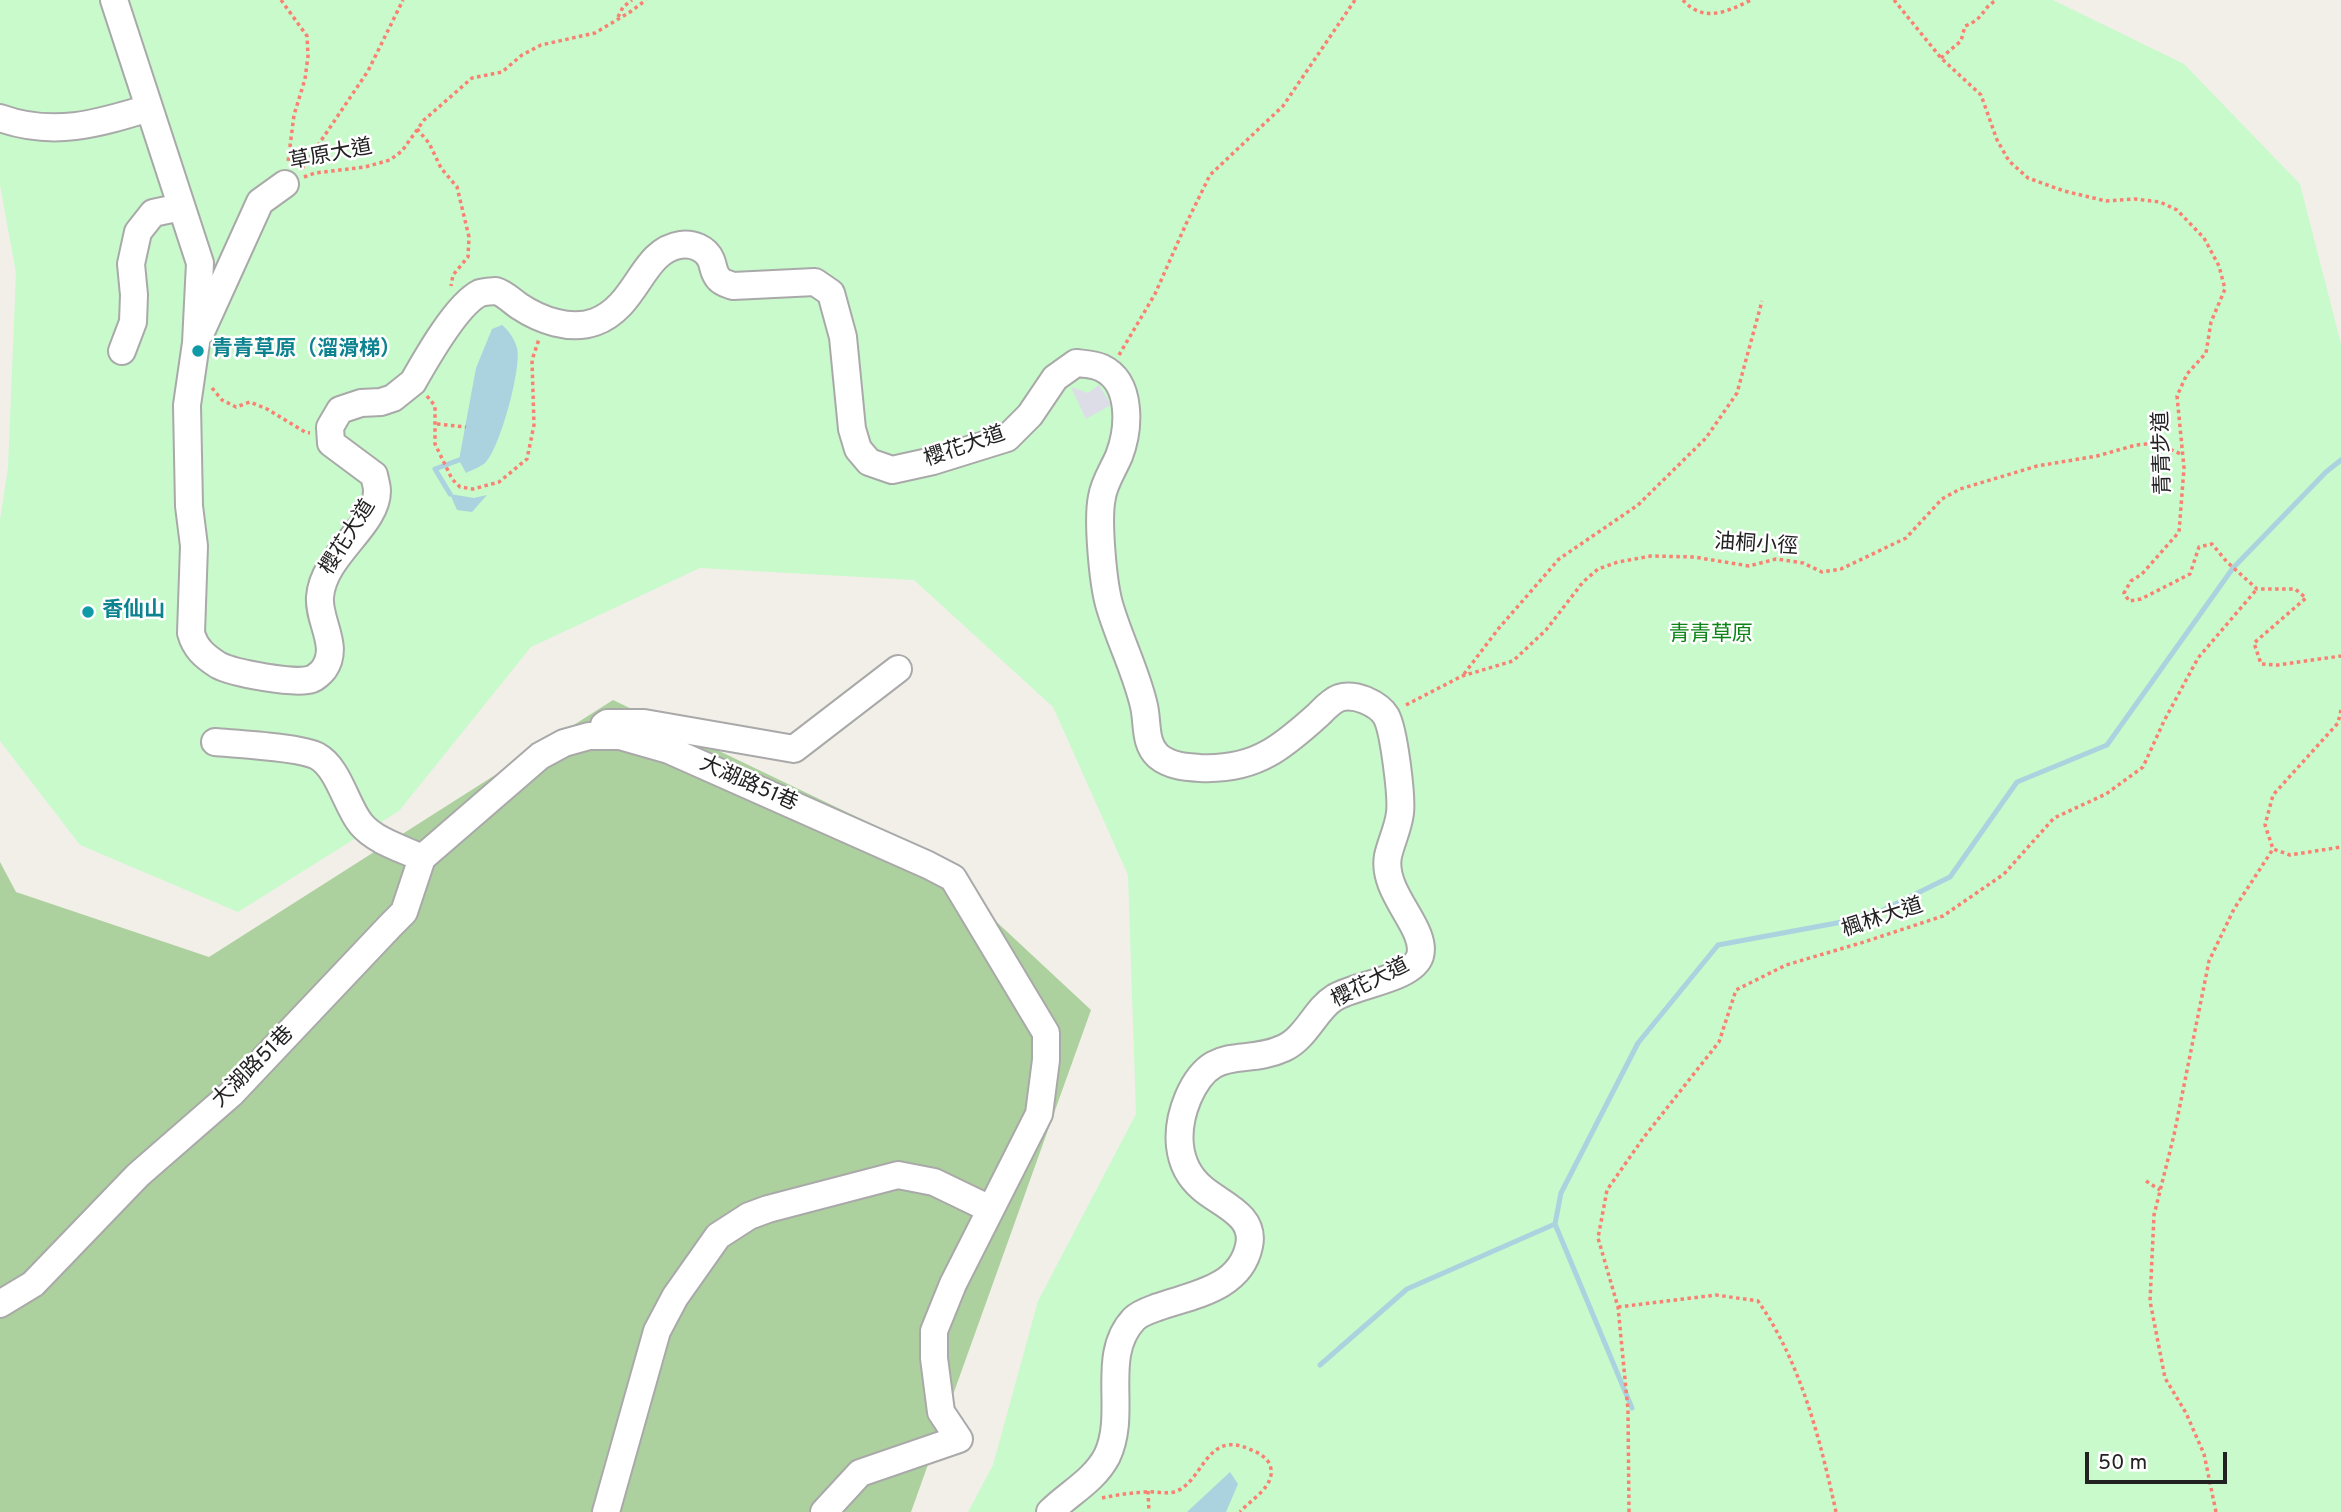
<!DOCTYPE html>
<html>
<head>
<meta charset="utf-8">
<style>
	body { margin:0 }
	#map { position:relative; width:2341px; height:1512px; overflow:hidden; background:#f2efe9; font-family:Overpass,sans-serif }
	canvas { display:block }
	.scale { position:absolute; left:2085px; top:1452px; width:142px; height:32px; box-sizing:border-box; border:4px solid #222; border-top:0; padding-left:9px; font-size:21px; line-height:24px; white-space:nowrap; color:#222; -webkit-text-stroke:5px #fff; paint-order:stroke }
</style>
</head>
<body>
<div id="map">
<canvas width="2341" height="1512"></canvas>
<div class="scale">50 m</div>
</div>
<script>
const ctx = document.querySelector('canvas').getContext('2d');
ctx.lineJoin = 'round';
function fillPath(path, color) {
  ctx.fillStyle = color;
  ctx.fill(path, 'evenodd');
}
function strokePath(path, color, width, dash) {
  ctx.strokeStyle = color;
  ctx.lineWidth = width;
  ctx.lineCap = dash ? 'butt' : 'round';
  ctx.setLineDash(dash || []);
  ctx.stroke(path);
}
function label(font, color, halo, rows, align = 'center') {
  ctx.font = font + ' Overpass,"Noto Sans TC",sans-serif';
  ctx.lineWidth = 5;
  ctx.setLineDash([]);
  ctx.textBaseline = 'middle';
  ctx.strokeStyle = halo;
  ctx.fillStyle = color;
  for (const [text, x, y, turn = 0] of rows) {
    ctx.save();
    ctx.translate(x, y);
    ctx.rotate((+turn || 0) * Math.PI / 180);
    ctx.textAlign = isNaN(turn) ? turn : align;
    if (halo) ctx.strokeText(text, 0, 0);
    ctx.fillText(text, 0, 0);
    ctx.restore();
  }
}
const forest = new Path2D(`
	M613,700L913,844L1091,1010L911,1512H0V862L16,892L209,957Z`);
const park = new Path2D(`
	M0,0H2053L2184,64L2300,184L2341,344V1512H968L993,1465L1038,1301L1136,1114L1128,875L1053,707L914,580L700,568L531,647L399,811L238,912L80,845L0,741V520L8,468L16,273L0,185Z`);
const plaza = new Path2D(`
	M1099,385L1111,405L1086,419L1071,387L1088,393Z`);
const water = new Path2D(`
	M502,325C509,331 514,338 517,348C522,367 500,449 485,463C480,467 472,470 466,473L459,460L476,368L492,329Z
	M450,494L474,498L487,495L472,512L457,510Z
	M1230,1472L1238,1484L1226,1512H1187Z`);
const stream = new Path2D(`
	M450,494L435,469L459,460
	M1555,1224L1632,1408
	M1320,1365L1407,1289L1555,1224L1561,1193L1638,1043L1718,945L1869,917L1950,877L2017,782L2107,745L2233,568L2326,472L2341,460`);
const path = new Path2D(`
	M281,0L307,36L308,56L305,79L294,115L288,162
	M1683,0C1703,23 1727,12 1751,0
	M1894,0L1941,58L1981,95L1997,140L2009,161L2028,178L2064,191L2106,201L2135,199L2160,202L2177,210L2204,238L2219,266L2225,289L2211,322L2206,353L2187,374L2177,396L2184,468L2179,532L2142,574L2131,581L2124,593L2129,601L2141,599L2190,574L2199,547L2212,544L2227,562L2257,589H2295L2306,598L2254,643L2261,664L2278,665L2341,656
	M618,17L623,7L632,0
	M1941,58L1961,41L1965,26C1986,18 1981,8 1997,0
	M417,129L429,143L441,168L457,187L469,237L468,257L453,275L451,286
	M302,169L368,71L403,0
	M304,177L315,173L365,167L390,160L402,151L424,120L472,78L502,72L522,55L541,45L595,33L630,12L646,0
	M1119,355L1155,294L1186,224L1210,175L1283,106L1355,0
	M212,388L222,400L236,407L250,402L267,409L305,432L310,433
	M427,396L435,406V444L452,479L460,487L473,489L499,482L527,459L534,425L532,360L539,339
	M437,424L466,427
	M1464,674L1499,628L1559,559L1638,505L1706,438L1737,393L1762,301
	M1406,705L1462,676L1513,661L1546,630L1583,582L1598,569L1618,562L1651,556L1694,557L1749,566L1776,559L1803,563L1822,572L1841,569L1906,538L1942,499L1960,489L2037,466L2097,456L2136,445L2156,443L2183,455
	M2341,710L2338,723L2273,795L2265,825L2273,849L2290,855L2341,847
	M2146,1181L2160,1190
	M1618,1307L1716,1295L1758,1301C1801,1363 1820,1439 1836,1512
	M1148,1491L1149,1512
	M1102,1498C1116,1495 1130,1493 1145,1492C1155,1491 1167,1495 1177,1491C1204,1479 1207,1430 1249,1449C1257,1452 1267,1457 1270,1465C1277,1486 1251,1499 1240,1512
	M1629,1512L1628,1410L1618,1307L1598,1238L1607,1190L1644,1137L1719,1042L1736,990L1786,965L1864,942L1943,916L2004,874L2054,818L2106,794L2143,767L2164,721L2198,658L2257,589
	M2216,1512L2204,1454L2186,1413L2165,1378L2150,1301L2154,1215L2174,1135L2209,961L2234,909L2273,849`);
const minor = new Path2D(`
	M114,0L200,263L196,343L187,405L189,506L194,546L191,633C195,648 204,656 218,665C233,673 296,685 312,679C315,678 321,673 324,669C340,646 318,621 320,597C323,555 377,526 377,491C377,486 375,480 374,475L331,443L330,427L340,410L361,403L381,402L393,398L413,382C426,359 457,304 480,293C483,292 493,291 496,291C504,293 513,302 519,306C540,320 570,331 595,322C638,306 641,251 680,245C692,243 706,248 711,260C714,267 713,273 719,279C722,283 728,284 733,286L815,282L831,293L843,337L852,429L858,449L869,462L892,470L933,461L1007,438L1030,415L1055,378L1076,363C1084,364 1094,364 1102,368C1133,383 1129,430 1119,456C1113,470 1104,483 1102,497C1097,519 1103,582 1109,604C1119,639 1136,671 1144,706C1148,723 1144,743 1158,756C1170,766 1185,767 1200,768C1223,769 1248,765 1269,753C1287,743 1303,728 1318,715C1324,709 1331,701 1339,698C1348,695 1357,697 1365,700C1372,703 1382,709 1386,716C1394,730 1402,797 1400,813C1398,829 1391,842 1388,856C1381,893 1428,928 1420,956C1413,979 1354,985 1334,998C1316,1009 1306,1038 1284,1048C1243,1067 1212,1042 1188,1098C1175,1129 1175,1165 1202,1188C1220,1204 1256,1215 1249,1246C1240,1289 1192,1295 1158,1307C1150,1310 1140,1313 1134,1319C1099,1356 1128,1412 1107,1456C1094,1481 1069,1493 1050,1512
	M0,118C53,137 97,124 149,108
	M201,332L260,202L285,184
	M122,351L133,322L134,295L131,264L138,232L153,213L181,207
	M604,725L607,723H644L794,749L898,669
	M215,742C237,744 300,747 317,756C339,768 346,806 361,824C375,841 403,849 422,858
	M0,1304L33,1284L138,1175L231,1094L391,925L404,912L422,858L540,756L564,743L589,736H620L669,750L928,865L953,878L1046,1033V1060L1039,1114L953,1284L934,1331V1358L941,1412L959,1439L860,1473L824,1512
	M606,1512L657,1331L675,1297L718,1236L749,1216L768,1209L898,1175L934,1182L990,1209`);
const markers = [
	[198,351,7,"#0f9aa8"],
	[88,612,7,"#0f9aa8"]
];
const streetNames = [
	["草原大道",331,156,-11],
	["櫻花大道",965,448,-19],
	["青青步道",2164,453,-92],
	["櫻花大道",349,538,-58],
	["油桐小徑",1756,546,4],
	["大湖路51巷",748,785,24],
	["楓林大道",1883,919,-18],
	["櫻花大道",1371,984,-27],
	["大湖路51巷",254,1068,-45]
];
const cultureNames = [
	["青青草原（溜滑梯）",212,351],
	["香仙山",102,612]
];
const parkNames = [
	["青青草原",1711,636]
];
fillPath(forest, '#add19e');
fillPath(park, '#c8facc');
fillPath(plaza, '#dddde8');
fillPath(water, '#aad3df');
strokePath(stream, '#aad3df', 5);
strokePath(minor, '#a9a9a9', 30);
strokePath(path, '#fa8072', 3.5, [3.5, 3.5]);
strokePath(minor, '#fff', 26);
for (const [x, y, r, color] of markers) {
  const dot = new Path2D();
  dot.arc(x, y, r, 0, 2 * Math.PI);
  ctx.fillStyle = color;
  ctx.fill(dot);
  strokePath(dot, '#fff', 2.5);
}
label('21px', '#222', '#fff', streetNames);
label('bold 21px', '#0d838f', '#fff', cultureNames, 'left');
label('21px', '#0c8416', '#fff', parkNames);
</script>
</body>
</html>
